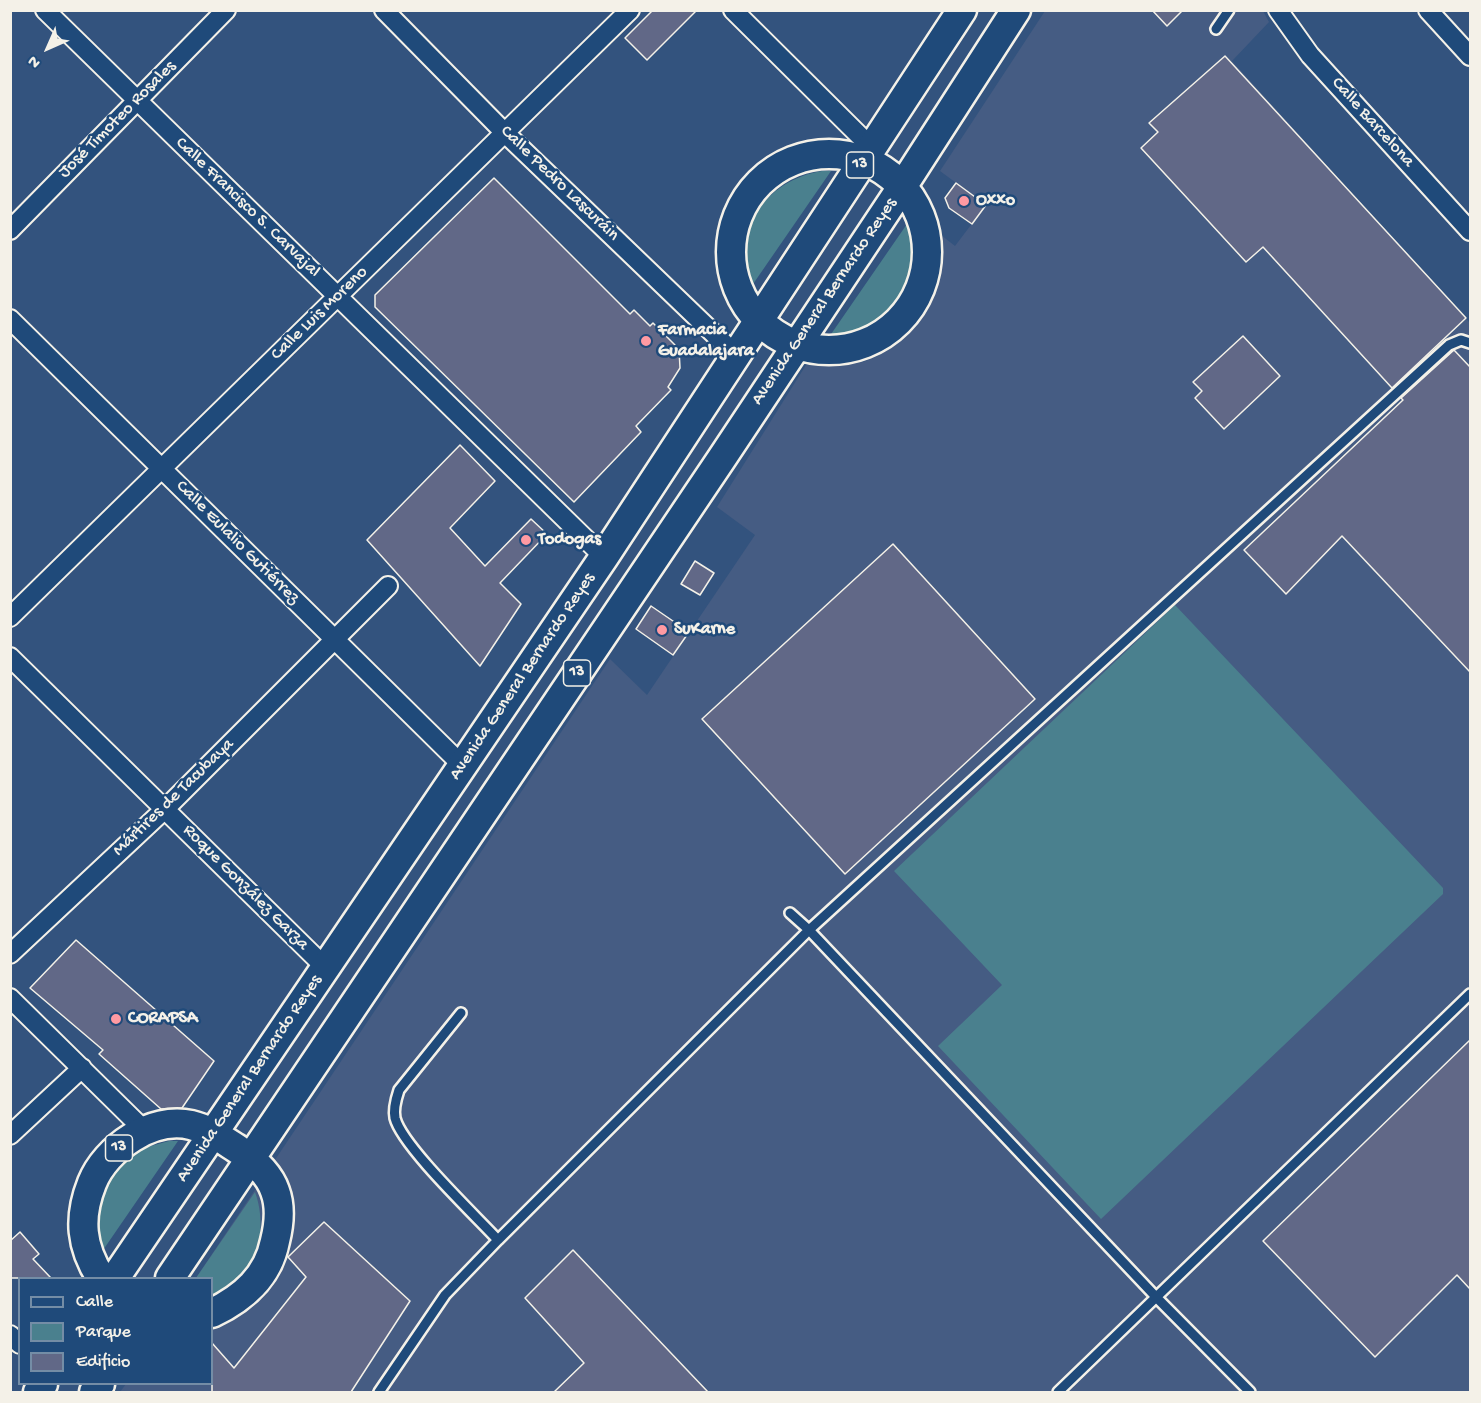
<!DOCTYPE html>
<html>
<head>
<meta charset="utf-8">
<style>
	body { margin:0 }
	#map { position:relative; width:1481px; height:1403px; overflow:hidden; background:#33537e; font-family:"Gochi Hand",sans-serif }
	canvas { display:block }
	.frame { position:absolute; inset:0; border:12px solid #f4f1e8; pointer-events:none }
	.legend { position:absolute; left:18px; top:1277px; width:195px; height:108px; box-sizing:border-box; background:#1f4a7a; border:2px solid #748da6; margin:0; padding:8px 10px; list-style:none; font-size:18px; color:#f4f1e8 }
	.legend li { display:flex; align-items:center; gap:12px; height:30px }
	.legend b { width:30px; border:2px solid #748da6 }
	.north { position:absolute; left:18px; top:18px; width:60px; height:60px; -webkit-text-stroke:4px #1f4a7a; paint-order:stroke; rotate:225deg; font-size:16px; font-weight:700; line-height:24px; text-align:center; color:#f4f1e8 }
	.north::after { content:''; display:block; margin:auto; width:21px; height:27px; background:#f4f1e8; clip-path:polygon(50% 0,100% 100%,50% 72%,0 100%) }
</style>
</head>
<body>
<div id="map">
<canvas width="1481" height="1403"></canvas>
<div class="frame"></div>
<ul class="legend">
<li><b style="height:8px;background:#1f4a7a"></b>Calle</li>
<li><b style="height:16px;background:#4a808e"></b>Parque</li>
<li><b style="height:16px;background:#616887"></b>Edificio</li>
</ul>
<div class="north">N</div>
</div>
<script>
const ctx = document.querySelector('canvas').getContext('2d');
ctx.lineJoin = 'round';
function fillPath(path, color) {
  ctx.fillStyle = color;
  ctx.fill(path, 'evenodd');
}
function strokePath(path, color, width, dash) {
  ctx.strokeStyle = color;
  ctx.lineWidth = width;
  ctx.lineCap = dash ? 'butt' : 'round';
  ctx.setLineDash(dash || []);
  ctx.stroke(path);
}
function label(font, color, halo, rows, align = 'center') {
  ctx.font = font + ' "Gochi Hand",sans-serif';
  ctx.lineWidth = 5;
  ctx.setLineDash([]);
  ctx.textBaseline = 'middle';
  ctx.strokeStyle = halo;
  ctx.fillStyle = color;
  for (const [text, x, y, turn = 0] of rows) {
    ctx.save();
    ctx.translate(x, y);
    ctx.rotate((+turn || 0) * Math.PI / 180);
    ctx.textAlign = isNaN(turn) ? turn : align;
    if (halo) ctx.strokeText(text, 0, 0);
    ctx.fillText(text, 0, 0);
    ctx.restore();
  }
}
const built = new Path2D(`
	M1045,11H1263L1269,22L1232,61L1470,323V1392H120L126,1384H212V1278H196L610,659L647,695L755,535L717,507L806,365L842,366L863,362L878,356L893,345L919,320L930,303L941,268V235L955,246L986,205L940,171Z`);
const green = new Path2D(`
	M822,171H831L751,287C729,231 766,180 822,171Z
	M907,224C927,280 887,340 827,340Z
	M1175,605L1443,888V894L1101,1219L938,1046L1002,985L894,871Z
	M169,1141H178L99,1256L94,1210L115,1168L140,1149Z
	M255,1192C265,1219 262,1256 242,1277C233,1286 221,1293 212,1300V1278H196Z`);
const building = new Path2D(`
	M653,10H697L647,60L625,38Z
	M1152,10H1183L1167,26Z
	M1225,56L1466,318L1392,388L1263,247L1246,262L1141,148L1158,132L1149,123Z
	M494,178L630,314L634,310L650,326L653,323L679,349L680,368L668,387L671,390L636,426L641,432L574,502L375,307V295Z
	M956,183L986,205L972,224L949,208L945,198Z
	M1243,336L1280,376L1224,429L1195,398L1202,391L1193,382Z
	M1454,350L1470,367V672L1342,536L1286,594L1244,550L1403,400L1401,398Z
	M460,445L495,481L450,528L485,566L531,519L547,534L500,583L521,604L480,666L367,540Z
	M893,544L1035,699L845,874L702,719Z
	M695,561L714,573L700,595L681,584Z
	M651,606L689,632L673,655L636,629Z
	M76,940L214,1061L182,1108L161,1109L99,1054L103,1050L30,988Z
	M1470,1040V1289L1457,1275L1375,1357L1263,1241Z
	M324,1222L410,1301L351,1392H212V1343L234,1368L306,1277L288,1257Z
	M20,1232L39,1254L33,1259L51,1278H10V1241Z
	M573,1250L708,1392H554L584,1363L525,1298Z`);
const service = new Path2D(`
	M1216,29L1229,10
	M790,913L809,930L1157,1298L1250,1392
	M498,1240L809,930L1449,345L1461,340L1470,343
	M379,1392L445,1295L498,1240C475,1215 402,1146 395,1118C393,1109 396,1099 399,1090L461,1013
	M1058,1392L1470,994`);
const minor = new Path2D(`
	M45,10L604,557
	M384,10L505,133L736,355
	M733,10L872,148
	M1278,10L1310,55L1470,231
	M1428,10L1470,56
	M10,230L226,10
	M10,319L463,766
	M10,617L630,10
	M10,657L325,967
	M10,954L165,809L388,586
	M10,998L145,1131
	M10,1135L82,1068
	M10,1335L20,1344`);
const primary = new Path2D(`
	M731 252a98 98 0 1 1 196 0a98 98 0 1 1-196 0Z
	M101,1278C81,1247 78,1218 92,1183C106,1148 152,1116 191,1125C208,1129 222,1139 236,1148C251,1158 269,1173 275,1191C281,1207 279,1225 275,1241C268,1277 243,1298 212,1313
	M115,1278L604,557L962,10
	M170,1278L722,458L902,187L1016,10
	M38,1392L43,1384
	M94,1392L100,1384`);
const markers = [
	[964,201,6,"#ff9aa2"],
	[646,341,6,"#ff9aa2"],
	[526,540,6,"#ff9aa2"],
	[662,630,6,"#ff9aa2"],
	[116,1019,6,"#ff9aa2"]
];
const shields = [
	[860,165,27],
	[577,673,27],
	[119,1148,27]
];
const shieldNames = [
	["13",860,165],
	["13",577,673],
	["13",119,1148]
];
const streetNames = [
	["José Timoteo Rosales",118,120,-45],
	["Calle Barcelona",1372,123,48],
	["Calle Pedro Lascuráin",559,184,44],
	["Calle Francisco S. Carvajal",247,208,44],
	["Avenida General Bernardo Reyes",825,302,-56],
	["Calle Luis Moreno",320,314,-44],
	["Calle Eulalio Gutiérrez",237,543,45],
	["Avenida General Bernardo Reyes",523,677,-56],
	["Mártires de Tacubaya",174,798,-44],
	["Roque González Garza",245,888,45],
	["Avenida General Bernardo Reyes",250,1079,-56]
];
const poiNames = [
	["Oxxo",976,201],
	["Farmacia",658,331],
	["Guadalajara",658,352],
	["Todogas",538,540],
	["SuKarne",674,630],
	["CORAPSA",128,1019]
];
fillPath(built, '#455c83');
fillPath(green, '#4a808e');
fillPath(building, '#616887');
strokePath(building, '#f4f1e8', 1.5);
strokePath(service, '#f4f1e8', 14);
strokePath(minor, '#f4f1e8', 22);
strokePath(primary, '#f4f1e8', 33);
strokePath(service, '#1f4a7a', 9);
strokePath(minor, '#1f4a7a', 18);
strokePath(primary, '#1f4a7a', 28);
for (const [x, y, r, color] of markers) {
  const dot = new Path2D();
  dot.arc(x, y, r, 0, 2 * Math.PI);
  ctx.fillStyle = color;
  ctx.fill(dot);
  strokePath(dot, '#1f4a7a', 2);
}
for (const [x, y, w] of shields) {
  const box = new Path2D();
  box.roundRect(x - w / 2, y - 13, w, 26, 4.5);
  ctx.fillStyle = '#1f4a7a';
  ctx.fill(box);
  strokePath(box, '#f4f1e8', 1.5);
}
label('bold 16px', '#f4f1e8', null, shieldNames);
label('18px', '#f4f1e8', '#1f4a7a', streetNames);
label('bold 18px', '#f4f1e8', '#1f4a7a', poiNames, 'left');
</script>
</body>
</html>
